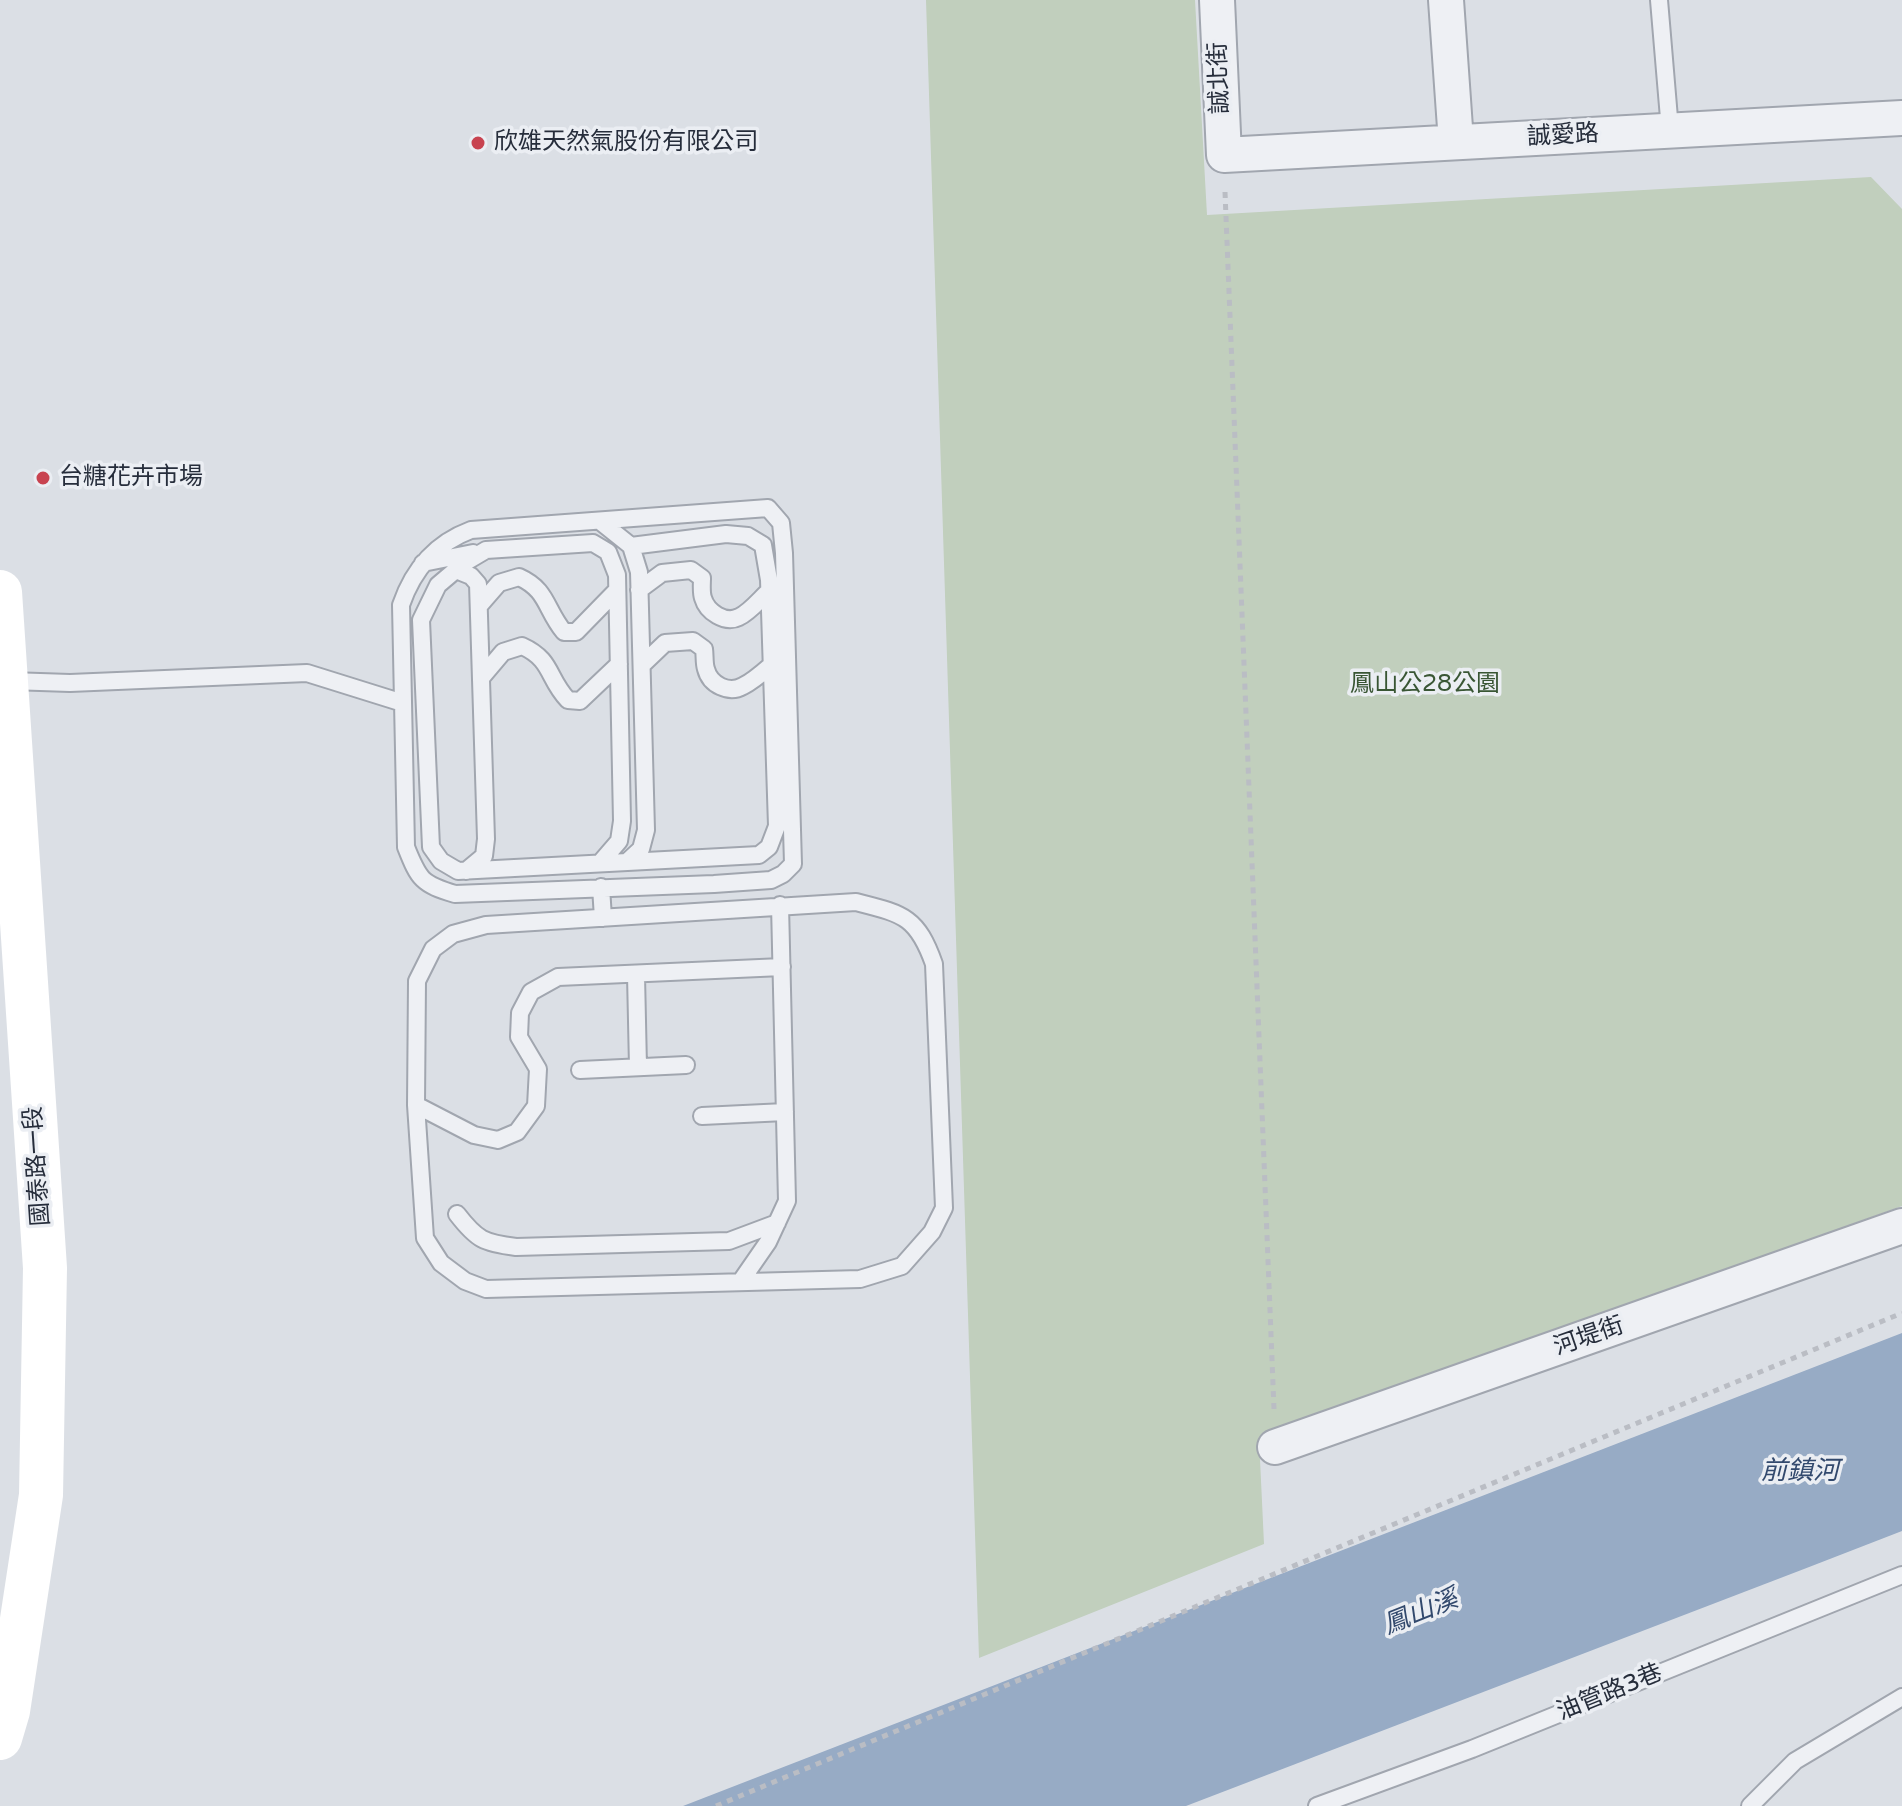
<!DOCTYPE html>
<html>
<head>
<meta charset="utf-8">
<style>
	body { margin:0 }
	canvas { display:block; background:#dbdfe5 }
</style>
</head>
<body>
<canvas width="1902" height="1806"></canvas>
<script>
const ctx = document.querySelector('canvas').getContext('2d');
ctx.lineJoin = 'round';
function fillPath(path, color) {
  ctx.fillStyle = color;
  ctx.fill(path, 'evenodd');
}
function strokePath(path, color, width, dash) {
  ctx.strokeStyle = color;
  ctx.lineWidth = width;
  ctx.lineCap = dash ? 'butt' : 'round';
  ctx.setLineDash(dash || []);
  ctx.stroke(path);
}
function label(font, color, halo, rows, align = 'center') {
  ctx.font = font + ' "Varela Round","Noto Sans TC",sans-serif';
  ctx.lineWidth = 7;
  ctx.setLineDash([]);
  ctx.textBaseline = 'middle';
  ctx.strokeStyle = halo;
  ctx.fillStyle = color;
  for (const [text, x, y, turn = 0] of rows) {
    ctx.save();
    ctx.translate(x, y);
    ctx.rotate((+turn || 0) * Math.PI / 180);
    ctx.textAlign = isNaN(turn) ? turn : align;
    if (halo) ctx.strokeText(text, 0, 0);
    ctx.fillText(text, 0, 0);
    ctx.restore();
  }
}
const green = new Path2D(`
	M926,0H1195L1207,215L1871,177L1902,209V1206L1259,1438L1264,1544L979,1658Z`);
const water = new Path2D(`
	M1902,1333V1531L1804,1569L1186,1806H683Z`);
const path = new Path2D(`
	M1225,192L1274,1409
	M716,1806L1902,1313`);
const lane = new Path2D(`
	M1659,0L1670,130
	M768,508L781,523L784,553L793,864L783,874L771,880L714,884L455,894C422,884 419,880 406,847L401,605C413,570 436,543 471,530Z
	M601,522L631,546L639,572L646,830L641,849L628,861
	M423,563L473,553
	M456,570L471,576L478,584L486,839L484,856L466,871
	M639,590L662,573L691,570L702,578C702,584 701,592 703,598C707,612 725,624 739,617C750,612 760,599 769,591
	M479,606L499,583L519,577C548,590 545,609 564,632H576L617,590
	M642,665L665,643L693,641L704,649C705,655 704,663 706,669C710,685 729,694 743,686C753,681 762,673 770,666
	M481,678L503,652L522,646C553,660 547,678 568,700L580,701L619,664
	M10,681L70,683L307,673L403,703
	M600,863L619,841L622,821L617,575L608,552L593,543L486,550L464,563L438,585L421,620L431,847L441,861L458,871L759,855L769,847L777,826L769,580L763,545L748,536L726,534L631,546
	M601,887L603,918
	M856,902C903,914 917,916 934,964L944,1208L932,1232L902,1266L860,1279L486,1289L465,1281L441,1263L425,1238L416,1105L417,981L433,949L453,934L486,925Z
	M636,975L638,1067
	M580,1070L686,1065
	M416,1105L474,1135L498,1140L517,1132L536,1106L538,1069L519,1037L520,1013L531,992L558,977L782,967
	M702,1116L785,1112
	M457,1214C477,1240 484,1243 516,1247L729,1241L777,1223
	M741,1281L768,1242L787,1201L780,905
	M1317,1806L1472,1749L1902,1575
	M1750,1806L1795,1761L1902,1697`);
const street = new Path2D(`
	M1217,0L1224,155L1902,118
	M1446,0L1456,142
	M1275,1447L1902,1226`);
const secondary = new Path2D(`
	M0,592L45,1268L41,1495L8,1711L0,1738`);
const markers = [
	[478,143,8,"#c84350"],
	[43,478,8,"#c84350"]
];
const streetNames = [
	["誠北街",1220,78,-92],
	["誠愛路",1563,136,-3],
	["國泰路一段",38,1166,-94],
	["河堤街",1589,1337,-19],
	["油管路3巷",1610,1693,-22]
];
const poiNames = [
	["欣雄天然氣股份有限公司",494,143],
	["台糖花卉市場",59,478]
];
const parkNames = [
	["鳳山公28公園",1425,685]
];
const waterNames = [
	["前鎮河",1800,1472],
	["鳳山溪",1421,1613,-22]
];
fillPath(green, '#c1cfbd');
fillPath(water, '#97abc5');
strokePath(lane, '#a1a6af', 20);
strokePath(street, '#a1a6af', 38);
strokePath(path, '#babdc4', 5, [6, 6]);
strokePath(lane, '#eef0f4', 16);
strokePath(street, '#eef0f4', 34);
strokePath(secondary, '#fff', 44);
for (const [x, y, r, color] of markers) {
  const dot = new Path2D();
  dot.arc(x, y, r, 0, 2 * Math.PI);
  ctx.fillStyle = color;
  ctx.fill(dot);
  strokePath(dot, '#ebeef3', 3);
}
label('24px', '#262d3b', '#ebeef3', streetNames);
label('24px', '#262d3b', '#ebeef3', poiNames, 'left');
label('24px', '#395634', '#ebeef3', parkNames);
label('italic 26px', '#32496d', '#ebeef3', waterNames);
</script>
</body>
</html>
